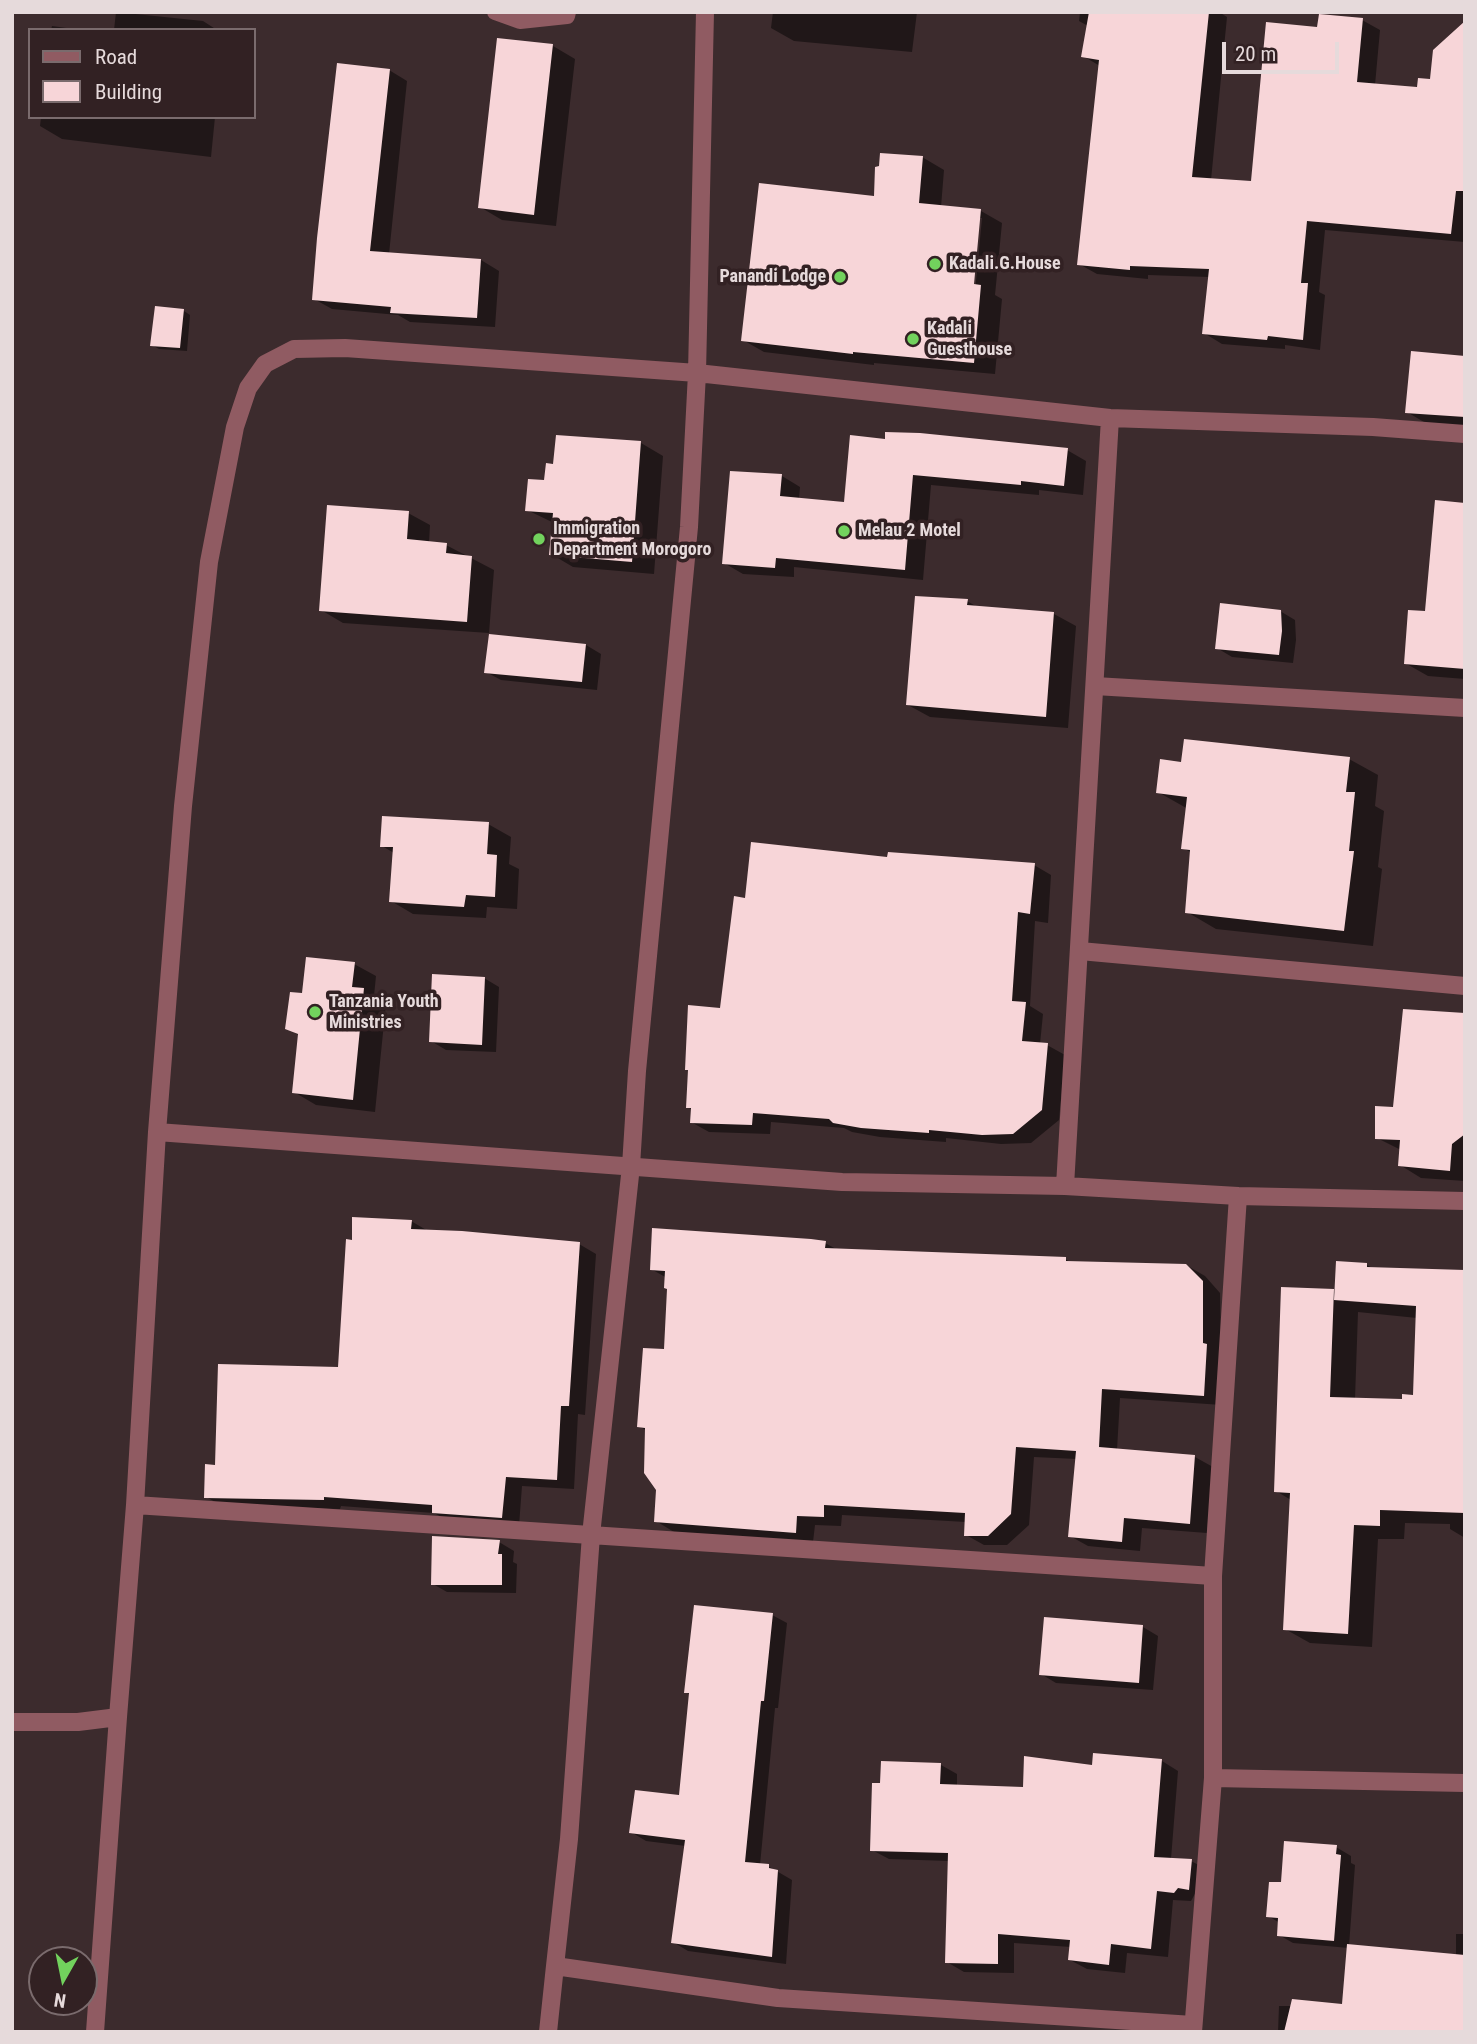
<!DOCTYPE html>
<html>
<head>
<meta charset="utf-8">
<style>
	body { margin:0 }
	#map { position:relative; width:1477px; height:2044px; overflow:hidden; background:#3c2b2d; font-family:"Roboto Condensed",sans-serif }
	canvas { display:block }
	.frame { position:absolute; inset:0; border:14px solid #e6dadb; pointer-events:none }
	.legend { position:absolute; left:28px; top:28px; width:228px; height:91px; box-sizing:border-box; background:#322123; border:2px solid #7a6b6d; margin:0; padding:9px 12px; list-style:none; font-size:21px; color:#e6dadb }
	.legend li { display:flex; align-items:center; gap:14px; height:35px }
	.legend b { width:35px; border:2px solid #7a6b6d }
	.north { position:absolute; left:28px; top:1946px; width:70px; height:70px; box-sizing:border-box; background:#322123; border:2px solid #7a6b6d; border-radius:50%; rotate:189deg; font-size:19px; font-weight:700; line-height:28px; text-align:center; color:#e6dadb }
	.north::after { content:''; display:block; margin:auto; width:24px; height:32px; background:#72d25d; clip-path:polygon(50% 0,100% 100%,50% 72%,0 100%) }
	.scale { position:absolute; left:1222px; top:42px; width:117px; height:32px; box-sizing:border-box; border:4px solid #e6dadb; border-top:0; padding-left:9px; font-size:21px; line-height:24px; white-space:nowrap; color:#e6dadb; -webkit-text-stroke:5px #322123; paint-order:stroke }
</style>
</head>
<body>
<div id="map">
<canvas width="1477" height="2044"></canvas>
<div class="frame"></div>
<ul class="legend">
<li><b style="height:9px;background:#905b62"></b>Road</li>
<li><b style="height:19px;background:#f7d5d8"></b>Building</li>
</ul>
<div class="north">N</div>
<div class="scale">20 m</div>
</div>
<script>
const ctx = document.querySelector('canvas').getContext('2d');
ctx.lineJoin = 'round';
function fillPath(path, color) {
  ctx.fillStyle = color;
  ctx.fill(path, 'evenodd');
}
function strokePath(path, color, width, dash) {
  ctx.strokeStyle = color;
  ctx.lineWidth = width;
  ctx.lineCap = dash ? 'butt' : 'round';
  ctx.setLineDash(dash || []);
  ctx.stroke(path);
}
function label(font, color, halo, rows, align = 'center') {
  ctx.font = font + ' "Roboto Condensed",sans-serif';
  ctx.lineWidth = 7;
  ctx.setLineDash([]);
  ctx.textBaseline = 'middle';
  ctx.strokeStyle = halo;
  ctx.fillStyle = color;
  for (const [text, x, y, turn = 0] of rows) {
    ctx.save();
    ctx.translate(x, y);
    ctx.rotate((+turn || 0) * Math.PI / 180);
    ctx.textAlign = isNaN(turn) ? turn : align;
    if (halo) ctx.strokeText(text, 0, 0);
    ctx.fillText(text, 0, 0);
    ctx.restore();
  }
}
const shadow = new Path2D(`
	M116,12L203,21L217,30H114Z
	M773,12H917L912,52L794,41L771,28Z
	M1080,12H1219L1227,17L1211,180L1252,183L1319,29L1362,20L1380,30L1375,85L1419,89L1432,81L1465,23V242L1325,230L1319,292L1325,295L1320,350L1285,345V349L1222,344L1204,333L1209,277L1148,275V279L1097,274L1079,264L1100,66L1083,56L1088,26L1079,21Z
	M52,26L81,30H51Z
	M553,46L575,59L556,226L502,220L480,207Z
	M389,70L407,81L389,254L481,260L499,271L495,327L410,322L398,315L332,309L314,299Z
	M41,117H215L211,157L62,139L40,126Z
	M922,157L944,170L941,207L981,211L1002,223L995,295L1002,299L995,374L874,363V365L764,352L743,340L876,198ZM979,218H982L975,292H971Z
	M184,311L190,315L187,351L159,349L152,345Z
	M1465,357V427L1429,425L1407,412Z
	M886,441L1067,450L1086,461L1083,495L1039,490V495L931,485L923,580L794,567V577L743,574L724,563L782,476L800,487L799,499L845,504Z
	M641,443L663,456L654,574L573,567L551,554L554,523L527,510L555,466Z
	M1465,504V679L1428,676L1405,663L1427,613Z
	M408,513L430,525L429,543L446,545L494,570L489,633L343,623L321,610Z
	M967,601L979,608L1054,614L1076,626L1068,728L930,717L908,705Z
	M1280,611L1295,620L1296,640L1293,663L1232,657L1217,648Z
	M490,636L586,645L601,654L597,690L501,680L486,672Z
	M1349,759L1378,775L1375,806L1384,811L1378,867L1382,869L1373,946L1216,929L1187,912L1192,853L1183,848L1188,809L1158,792L1183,764Z
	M488,824L511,837L509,864L519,869L517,909L487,907L486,918L413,914L391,901L394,853L382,846Z
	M889,859L1034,865L1051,875L1048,923L1035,921L1030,1006L1043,1014L1040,1044L1047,1045L1065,1055L1059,1120L1031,1143L1001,1144L946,1138V1142L880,1137L852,1132L844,1128L771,1122L770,1134L709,1132L691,1122L692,1110L688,1107L722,1010L747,900Z
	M354,964L376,976L374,996L386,1003L375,1112L316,1105L294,1092L300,1036L287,1028L304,995Z
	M484,978L499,987L496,1052L446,1050L431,1041Z
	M1465,1017V1181L1421,1178L1400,1165L1401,1150L1377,1138L1394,1109Z
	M411,1221L428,1231L579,1244L596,1254L585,1415L578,1414L574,1489L522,1486L519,1526L451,1522L434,1513L341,1506L340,1509L223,1506L206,1497L216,1466L340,1369L353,1241Z
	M825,1243L838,1250L1065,1259L1072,1263L1186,1265L1205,1276L1220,1293L1222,1405L1120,1398L1117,1450L1195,1457L1213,1467L1207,1533L1142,1528L1140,1551L1088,1546L1070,1536L1077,1459L1034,1457L1029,1525L1007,1545H984L966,1535V1522L842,1515L841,1526L815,1525L813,1542L674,1532L656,1521L658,1489L647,1431L639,1426L666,1351L669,1289L667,1278L651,1269Z
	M1367,1265L1374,1269L1465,1271V1538L1450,1529V1524L1405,1523L1404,1539H1378L1372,1647L1310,1643L1285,1629L1291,1500L1276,1491L1333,1291L1336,1292ZM1358,1312L1417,1318L1415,1396L1403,1400L1355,1399Z
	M499,1542L514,1551L513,1562L517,1564L516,1593L447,1592L433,1584Z
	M772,1615L787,1623L778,1708H775L760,1865L768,1866L792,1880L786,1964L688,1951L673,1942L686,1846L646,1841L631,1832L681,1797L691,1695L686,1692Z
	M1046,1619L1143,1627L1158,1636L1153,1690L1056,1683L1041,1674Z
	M1162,1761L1178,1771L1171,1859L1191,1861L1208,1870L1191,1901L1173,1900L1168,1957L1127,1953L1125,1973L1087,1969L1070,1960L1071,1947L1014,1943V1973L964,1972L947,1962L949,1861L889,1859L872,1850L941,1765L957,1774V1786L1024,1789L1094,1766Z
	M1336,1847L1351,1856V1863L1355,1865L1349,1946L1456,1956V1934H1465V2032H1278L1279,2006H1344L1349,1948L1293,1943L1279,1935L1280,1923L1268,1916L1282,1884Z`);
const building = new Path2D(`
	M1089,12H1209L1192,177L1251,181L1266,22L1317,27L1319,14L1363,18L1357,82L1417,87L1418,78L1430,79L1433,50L1465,21V191H1456L1451,234L1307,221L1301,283H1308L1303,340L1268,336L1267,340L1202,334L1209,269L1130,266V270L1077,265L1099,60L1081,57Z
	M497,38L553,44L534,215L478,208Z
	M337,63L390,69L370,251L481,259L477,318L390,313L391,307L312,300L317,238Z
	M880,153L923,156L919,203L981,209L974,284L981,285L974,363L853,352V354L741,341L759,183L874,196L875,167L879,166Z
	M155,306L184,309L180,348L150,346Z
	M1411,351L1465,356V417L1405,413Z
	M885,432L920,433L1068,448L1064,486L1021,481V485L913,475L905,570L776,558L775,568L722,564L730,471L782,474L780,496L844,502L850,435L885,439Z
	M556,435L641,441L632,562L549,555L553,513L525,511L528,479L544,480L546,463L553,464Z
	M1435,500L1465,503V669L1404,664L1408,610L1425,611Z
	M327,505L409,511L407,539L447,543L446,553L472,556L467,622L319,611Z
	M915,596L968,599L967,605L1054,612L1046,717L906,705Z
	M1220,603L1281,610L1282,631L1279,655L1215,649Z
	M489,634L586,644L582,682L484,673Z
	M1184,739L1350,757L1346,792H1355L1349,851H1354L1344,931L1185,913L1190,850L1181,849L1187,797L1156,793L1160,759L1181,762Z
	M382,816L489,822L487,854L497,855L495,897L466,895L464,907L389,902L393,847H380Z
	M751,842L887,857L888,852L1035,863L1030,914L1018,912L1012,1001L1026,1002L1022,1041L1048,1043L1042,1110L1013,1134L982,1135L929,1130V1133L861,1128L833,1123L829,1119L753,1113L752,1125L690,1123L691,1108H686L688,1070H685L688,1005L720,1008L734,896L745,898Z
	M306,957L355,962L352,987L364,988L353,1100L292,1093L298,1034L285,1029L290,992L302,993Z
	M432,974L485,977L482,1045L429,1042Z
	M1403,1009L1465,1013V1134L1452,1144L1450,1171L1398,1166L1400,1140L1375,1139V1106L1393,1107Z
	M352,1217L412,1220L411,1229L462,1231L580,1242L569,1406H561L557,1480L506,1477L502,1518L432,1513V1505L324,1497V1500L204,1498L205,1464L215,1465L218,1364L338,1367L346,1239L352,1240Z
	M652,1228L811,1239L826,1241L825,1248L1066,1257V1261L1186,1264L1203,1281V1343L1207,1344L1204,1396L1102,1389L1099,1447L1195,1455L1190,1524L1124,1518L1122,1542L1068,1537L1076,1451L1016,1447L1011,1514L988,1536H964L965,1513L824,1505V1517L797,1516L796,1533L654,1522L656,1490L644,1473L645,1428L637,1427L643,1348L664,1349L667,1289L664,1288L665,1271L650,1270Z
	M1336,1261L1367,1263V1267L1465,1270V1513L1380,1510V1526L1354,1525L1348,1634L1283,1630L1290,1493L1274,1492L1281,1287L1334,1289L1330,1397L1402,1399V1394L1413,1395L1416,1306L1334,1300Z
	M432,1536L500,1540L498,1554H502V1585H431Z
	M694,1605L773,1613L764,1701H761L745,1862L769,1864V1868L778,1870L772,1957L671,1943L685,1840L629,1833L635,1790L679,1795L689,1693H684Z
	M1044,1617L1143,1625L1139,1683L1039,1675Z
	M1093,1753L1162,1759L1154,1857L1192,1859L1189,1890L1178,1888L1174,1893L1157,1891L1151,1949L1111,1944L1109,1965L1068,1960L1070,1940L998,1934V1964L945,1963L948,1853L870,1851L872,1783H880L881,1761L941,1763L940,1784L1023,1787L1024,1756L1092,1765Z
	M1284,1841L1337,1845L1336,1854L1341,1855L1334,1941L1277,1936L1278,1918L1266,1917L1269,1882H1281Z
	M1347,1944L1465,1955V2032H1284L1292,1999L1342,2004Z`);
const service = new Path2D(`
	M495,12L520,21L567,16L568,12`);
const minor = new Path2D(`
	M1095,686L1465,708
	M1080,951L1465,986
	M157,1132L842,1182L1065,1186L1238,1196L1465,1201
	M1065,1186L1110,418
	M135,1505L1213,1576
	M12,1722H78L118,1717L135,1505L157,1132L183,806L209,562L235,427L248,388L265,364L294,349L345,348L697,373L705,12
	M1213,1778L1465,1783
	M1193,2025L778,1998L555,1966L569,1839L591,1535L631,1166L637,1071L689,527L697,373L1110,418L1373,427L1465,434
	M95,2032L118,1717
	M548,2032L555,1966
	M1193,2032L1213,1778V1576L1238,1196`);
const markers = [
	[935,264,7,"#72d25d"],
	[840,277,7,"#72d25d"],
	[913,339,7,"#72d25d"],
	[844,531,7,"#72d25d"],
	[539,539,7,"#72d25d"],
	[315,1012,7,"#72d25d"]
];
const poiNames = [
	["Kadali.G.House",949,264],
	["Panandi Lodge",826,277,"right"],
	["Kadali",927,329],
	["Guesthouse",927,350],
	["Immigration",553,529],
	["Department Morogoro",553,550],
	["Melau 2 Motel",858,531],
	["Tanzania Youth",329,1002],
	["Ministries",329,1023]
];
fillPath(shadow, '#0007');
fillPath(building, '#f7d5d8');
strokePath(service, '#905b62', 16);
strokePath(minor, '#905b62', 18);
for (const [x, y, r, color] of markers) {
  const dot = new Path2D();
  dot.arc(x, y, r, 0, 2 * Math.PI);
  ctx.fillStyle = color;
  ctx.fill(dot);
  strokePath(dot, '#322123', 2.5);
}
label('bold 18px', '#e6dadb', '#322123', poiNames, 'left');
</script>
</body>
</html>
